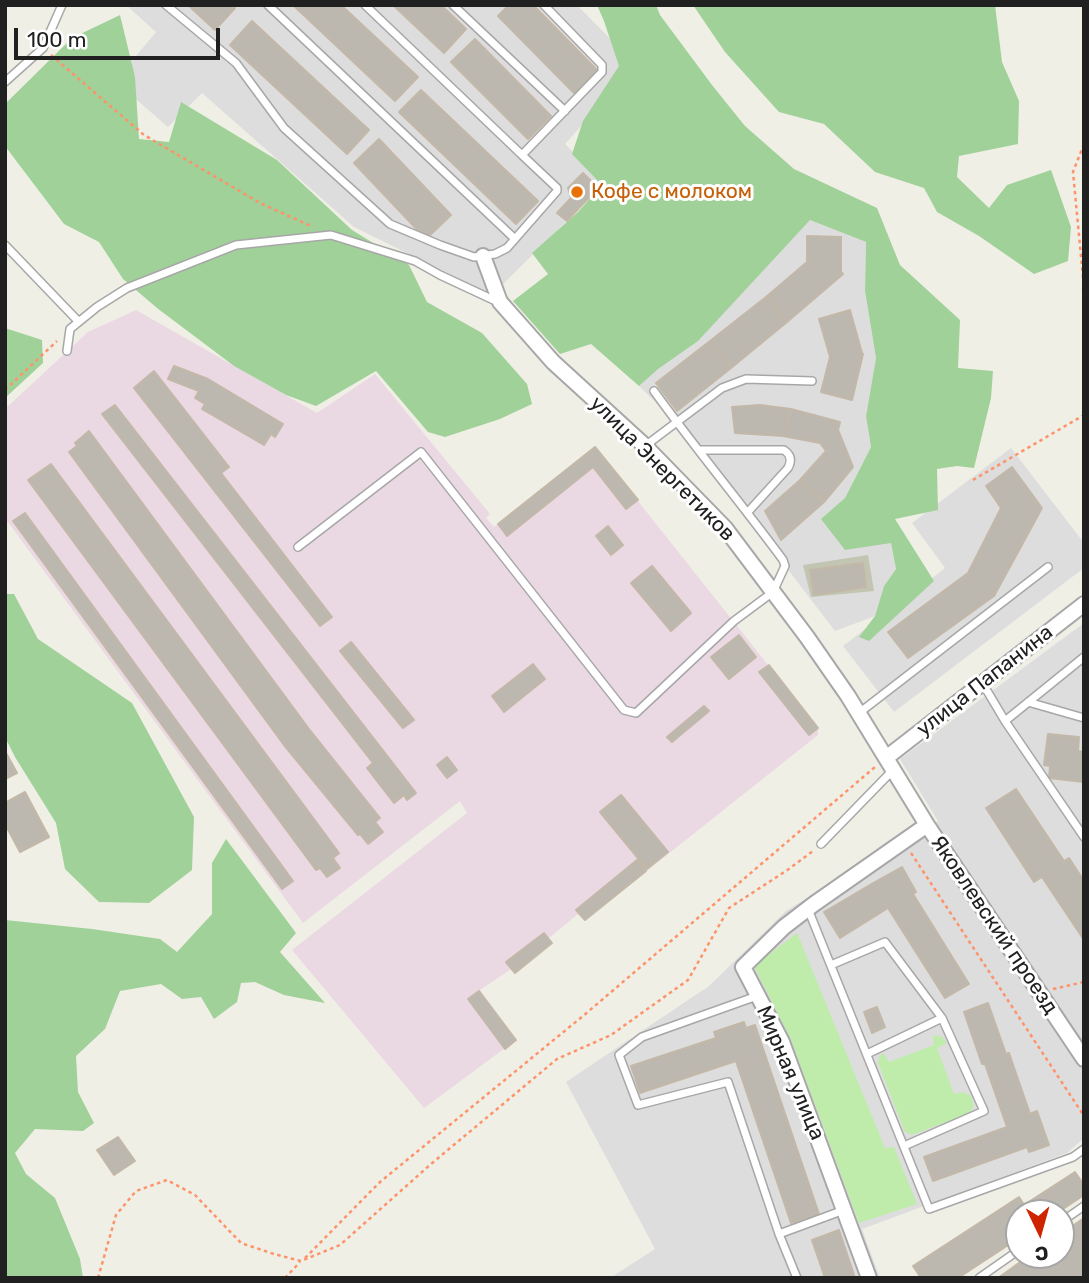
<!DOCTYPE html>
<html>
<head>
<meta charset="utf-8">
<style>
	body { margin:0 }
	#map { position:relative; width:1089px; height:1283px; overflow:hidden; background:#f0efe6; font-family:Rubik,sans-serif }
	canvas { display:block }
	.frame { position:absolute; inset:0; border:7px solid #202020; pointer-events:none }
	.north { position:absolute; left:1005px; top:1199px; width:70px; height:70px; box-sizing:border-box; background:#fff; border:2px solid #a6a6a6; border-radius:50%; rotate:175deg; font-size:19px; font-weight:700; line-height:28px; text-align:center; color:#202020 }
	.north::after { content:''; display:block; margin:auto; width:24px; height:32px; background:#cf2400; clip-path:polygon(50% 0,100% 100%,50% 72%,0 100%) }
	.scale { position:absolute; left:14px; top:28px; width:206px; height:32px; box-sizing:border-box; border:4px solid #202020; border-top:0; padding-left:9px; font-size:21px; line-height:24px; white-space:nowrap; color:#202020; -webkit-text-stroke:5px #fff; paint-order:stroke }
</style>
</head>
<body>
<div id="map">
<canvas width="1089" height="1283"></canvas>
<div class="frame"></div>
<div class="north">С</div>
<div class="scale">100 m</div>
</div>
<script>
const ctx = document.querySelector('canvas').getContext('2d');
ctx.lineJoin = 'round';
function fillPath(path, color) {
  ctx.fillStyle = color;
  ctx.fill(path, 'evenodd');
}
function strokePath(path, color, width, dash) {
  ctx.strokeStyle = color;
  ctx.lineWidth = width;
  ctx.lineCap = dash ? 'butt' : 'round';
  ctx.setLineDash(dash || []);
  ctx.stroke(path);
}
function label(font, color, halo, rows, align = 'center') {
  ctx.font = font + ' Rubik,sans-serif';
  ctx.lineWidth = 6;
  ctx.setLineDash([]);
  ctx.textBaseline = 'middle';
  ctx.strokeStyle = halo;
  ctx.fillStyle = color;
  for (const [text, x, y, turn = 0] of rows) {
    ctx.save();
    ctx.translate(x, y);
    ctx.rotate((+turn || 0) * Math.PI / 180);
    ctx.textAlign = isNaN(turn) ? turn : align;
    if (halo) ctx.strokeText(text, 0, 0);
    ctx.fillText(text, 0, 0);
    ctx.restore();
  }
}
const residential = new Path2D(`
	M126,5H577L636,65L565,144L605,183L492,295L354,227L202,93L168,127L115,81L156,32Z
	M810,220L866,242L865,291L876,358L866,416L871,447L845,498L891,543L896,569L884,586L875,616L835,631L670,416L639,386Z
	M1011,448L1084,543V568L894,712L843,646L945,568L912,523Z
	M1084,623V1138L1067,1153L862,1229L880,1278H610L655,1249L566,1082L709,986L787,910L938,821L900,759Z`);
const industrial = new Path2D(`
	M136,310L317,413L375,374L490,514L486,518L494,527L595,447L818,728V735L585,920L578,914L549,938L552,943L515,973L511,969L480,990L516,1040L424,1108L292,950L467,813L460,801L303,923L5,518V409L88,332Z`);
const construction = new Path2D(`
	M868,555L874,591L811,597L803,565Z`);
const grass = new Path2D(`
	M797,933L885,1148L894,1147L917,1204L859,1223L791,1040L754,966Z
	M933,1035L942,1037L947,1043L937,1048L954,1094L963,1092L971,1096L974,1106L970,1113L912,1135L905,1132L878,1063L879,1057L883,1053L889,1062L934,1045Z`);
const forest = new Path2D(`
	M597,5H656L660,15L712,85L745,126L794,169L877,208L900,265L960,320L958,368L993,371L991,398L974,468L957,466L937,469L938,510L895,519L934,581L869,641L859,637L875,616L884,586L896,569L891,543L845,550L821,519L845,498L871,447L866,416L876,358L865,291L866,242L810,220L698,341L658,369L639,386L591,344L560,354L513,301L548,274L532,253L578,212L602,185L572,154L583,121L619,66L604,21Z
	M693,5H995L1002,62L1019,101L1018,144L959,156L957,177L989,208L1007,185L1051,170L1071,227L1068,261L1034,274L979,236L937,212L924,188L875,172L824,124L779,112L725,52Z
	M120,15L135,77L139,139L169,142L181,102L277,160L352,230L409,265L427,302L482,333L527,384L532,404L500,419L445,437L428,432L376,371L316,406L286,395L234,366L157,308L123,279L99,242L64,224L5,146V104L72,38Z
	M5,328L42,340L43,363L5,398Z
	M5,594H14L38,639L132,703L194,817L192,870L149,903L99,902L65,869L56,823L15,757L5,737Z
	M226,839L296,933L280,952L325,1003L284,995L255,982L241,983L237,1002L214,1019L201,997L182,999L161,984L120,991L105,1029L76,1056L78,1092L94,1123L83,1131L35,1129L15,1153L26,1174L55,1198L80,1259L83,1278H5V920L92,929L160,939L177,952L212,914V863Z`);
const building = new Path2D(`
	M188,5H231L235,8L215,30Z
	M293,5H341L418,77L395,101Z
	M393,5H441L466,29L444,53Z
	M509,5H533L597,70L574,93L498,16Z
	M252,21L369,130L347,154L230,45Z
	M475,39L551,116L528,139L451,62Z
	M421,90L538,201L516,224L399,112Z
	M379,139L451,215L426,239L354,163Z
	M583,173L598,188L567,221L557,213L571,198L568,188Z
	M807,236L841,237V272L843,274L787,322L766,297L807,262Z
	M766,297L787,322L731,368L710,341Z
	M850,310L862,353L863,354L852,400L821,392L830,357L819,319Z
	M710,341L731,368L677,411L656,383Z
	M174,366L208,379L283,424L275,437L271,434L264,445L202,409L205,404L195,398L199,391L168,379Z
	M154,371L229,467L221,473L332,617L320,626L134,388Z
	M115,405L416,793L407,800L404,795L394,803L367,768L373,763L102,414Z
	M760,405L791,409L783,436L735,433L732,407Z
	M791,409L840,422L838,430L853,467L824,502L800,480L826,451L820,443L783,436Z
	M89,431L309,729L380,818L375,822L383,832L368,844L360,834L358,835L284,745L69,452L77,446L75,443Z
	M595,447L638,500L626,509L593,467L507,536L498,524Z
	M51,464L339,853L333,858L340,868L327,877L320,868L316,870L28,480Z
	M1012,467L1042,508L994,596L908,658L888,632L968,573L1001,508L986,486Z
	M800,480L824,502L781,540L765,511Z
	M25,513L293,881L282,889L13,521Z
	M608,526L623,545L611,555L596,536Z
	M863,563L866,587L814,595L810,570Z
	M652,566L691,613L671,631L631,583Z
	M739,635L756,657L729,679L711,657Z
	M351,642L414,720L403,728L340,651Z
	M533,664L545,679L504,712L492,696Z
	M769,665L818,728L809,735L759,672Z
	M704,706L709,711L672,742L667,737Z
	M1048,734L1079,737L1078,751L1084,752V782L1049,778L1050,766L1044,765Z
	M5,751L17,773L5,779Z
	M447,757L457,770L447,778L437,765Z
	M1016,789L1064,861L1069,858L1084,881V940L1042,877L1034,882L986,808Z
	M25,792L49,837L20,852L5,824V803Z
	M621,795L668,852L647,869L600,812Z
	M637,860L646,871L585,920L576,910Z
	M902,867L916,892L913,894L969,984L945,998L888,908L840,938L824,912L875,882Z
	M544,933L552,943L515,973L506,962Z
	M479,991L516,1040L505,1049L468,999Z
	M988,1003L1006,1054L1009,1053L1030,1114L1037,1111L1049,1145L1029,1152L1027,1147L933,1181L924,1157L1007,1127L985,1064H982L964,1012Z
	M877,1007L885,1027L872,1033L864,1012Z
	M744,1022L746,1028L755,1025L819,1214L791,1223L736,1061L640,1093L631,1066L716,1038L714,1032Z
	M118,1137L135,1161L114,1175L97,1150Z
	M1075,1172L1084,1185V1195L1057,1213H1019V1238L958,1278H921L913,1266L1019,1197L1024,1205Z
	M1084,1218V1278H998L1030,1255H1061V1234Z
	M839,1230L855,1278H825L812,1240Z`);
const path = new Path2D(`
	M51,55L144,135L260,203L313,227
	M1084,144L1073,172L1084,288
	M1083,289L1084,305
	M5,390L57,341
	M973,480L1084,415
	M911,853L1084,1116
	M1053,989L1084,982
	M305,1258L380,1182L583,1016L875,767
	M98,1278L116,1215L136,1191L167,1180L195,1195L241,1243L274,1254L301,1261L340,1245L431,1164L557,1059L611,1035L688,980L729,908L786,871L813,851
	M285,1278L300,1262`);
const service = new Path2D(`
	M166,5L236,63L284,128L390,224L440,245L474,257L495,254L507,248L557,191V188L522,155L602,72V65L544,5
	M268,5L515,239
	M365,5L522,155
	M453,5L565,111
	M5,82L43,48L62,5
	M5,245L78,321
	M67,351L70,329L97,307L127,288L236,245L331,235L415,261L440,275L500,303
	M645,446L722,388L746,379L812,381
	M699,450H784C791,455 792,461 788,468L748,512
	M298,547L421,452L624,710L636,713L734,621L773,592L785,566L783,560C741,503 695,448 654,391
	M983,684L1005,721L1084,837
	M1028,702L1084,718
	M859,713L1048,567
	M1005,721L1084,657
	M821,844L893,770
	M808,909L929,1209L1073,1157L1084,1149
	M831,965L885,942L942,1018L867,1054
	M757,996L642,1037L619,1055L638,1105L728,1082L779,1234L844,1210
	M904,1146L984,1111L942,1018
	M1061,1222L1084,1206
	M779,1234L797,1278
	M979,1278L1019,1250`);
const minor = new Path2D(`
	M483,256L500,302L553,362L645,446L725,528L807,637L848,696L927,825L814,904L784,927L743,967L782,1042L869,1278
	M886,758L1084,604
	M927,825L1084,1059`);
const markers = [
	[577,192,7,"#e8710a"]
];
const foodNames = [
	["Кофе с молоком",591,192]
];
const streetNames = [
	["улица Энергетиков",662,469,45],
	["улица Папанина",985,681,-38],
	["Яковлевский проезд",994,925,56],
	["Мирная улица",790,1073,67]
];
fillPath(residential, '#dedddd');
fillPath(industrial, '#ead8e3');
fillPath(construction, '#c2c5b1');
fillPath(grass, '#bfecab');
fillPath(forest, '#a0d199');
fillPath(building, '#bdb8af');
strokePath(building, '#c3b8a8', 2);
strokePath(service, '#a7a7a7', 10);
strokePath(minor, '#a7a7a7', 18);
strokePath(path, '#fd936a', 2.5, [3.5, 3.5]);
strokePath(service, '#fff', 7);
strokePath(minor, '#fff', 14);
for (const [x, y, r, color] of markers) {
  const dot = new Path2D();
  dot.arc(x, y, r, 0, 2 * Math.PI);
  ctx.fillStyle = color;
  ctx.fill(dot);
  strokePath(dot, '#fff', 2.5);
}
label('21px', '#c56008', '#fff', foodNames, 'left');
label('21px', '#202020', '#fff', streetNames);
</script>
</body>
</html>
